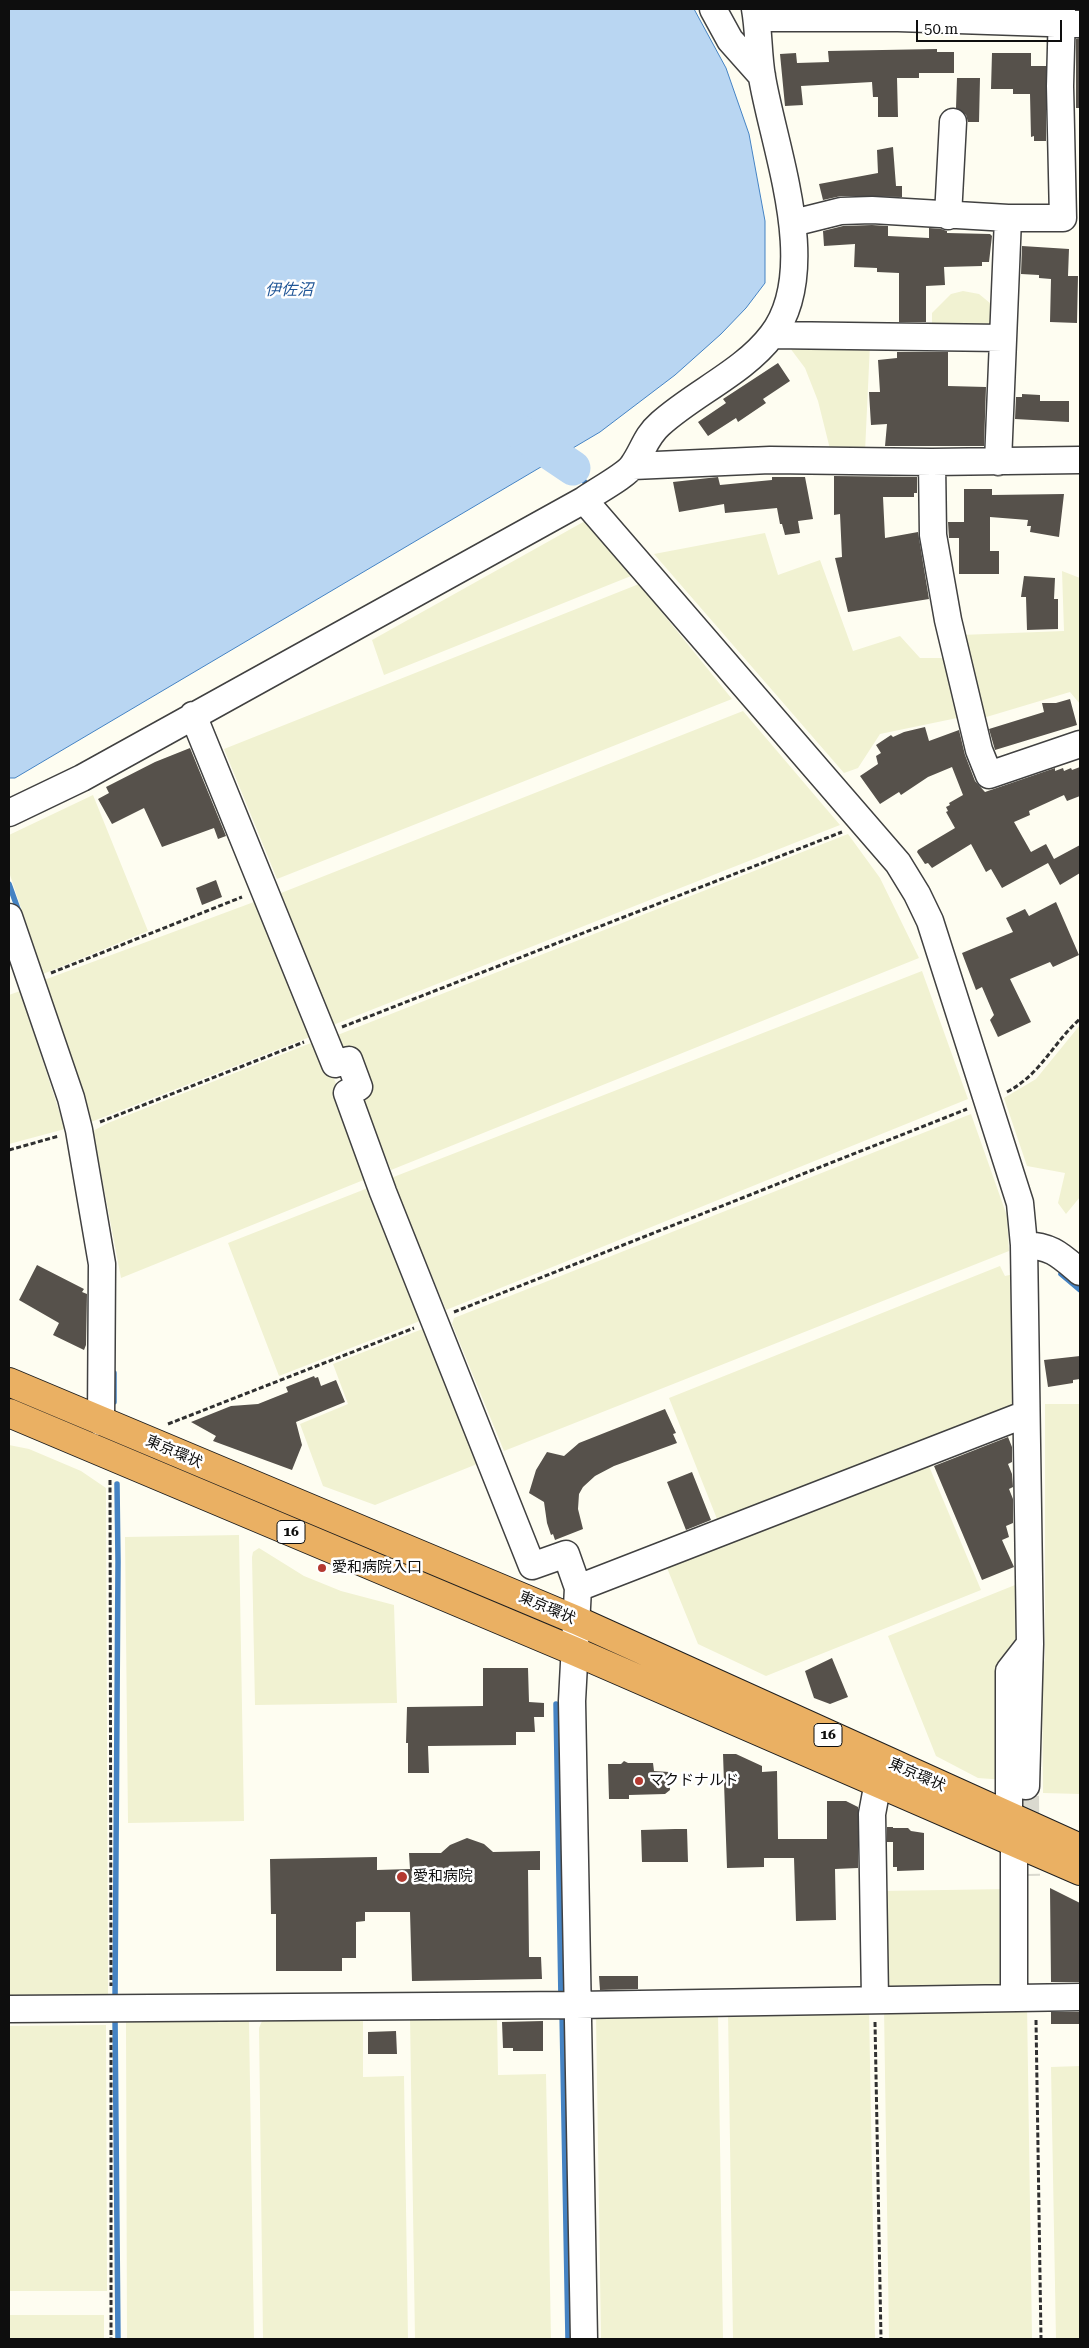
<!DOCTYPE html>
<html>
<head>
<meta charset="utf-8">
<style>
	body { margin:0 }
	#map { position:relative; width:1089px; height:2348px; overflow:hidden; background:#fefdf1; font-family:"Roboto Serif",serif }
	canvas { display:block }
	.frame { position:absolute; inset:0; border:10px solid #0e0e0e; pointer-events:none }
	.scale { position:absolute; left:916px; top:20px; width:146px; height:22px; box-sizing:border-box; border:2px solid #0e0e0e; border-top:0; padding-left:6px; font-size:15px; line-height:18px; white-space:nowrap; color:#0e0e0e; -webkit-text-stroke:4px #fff; paint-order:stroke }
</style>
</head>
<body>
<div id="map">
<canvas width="1089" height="2348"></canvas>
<div class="frame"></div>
<div class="scale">50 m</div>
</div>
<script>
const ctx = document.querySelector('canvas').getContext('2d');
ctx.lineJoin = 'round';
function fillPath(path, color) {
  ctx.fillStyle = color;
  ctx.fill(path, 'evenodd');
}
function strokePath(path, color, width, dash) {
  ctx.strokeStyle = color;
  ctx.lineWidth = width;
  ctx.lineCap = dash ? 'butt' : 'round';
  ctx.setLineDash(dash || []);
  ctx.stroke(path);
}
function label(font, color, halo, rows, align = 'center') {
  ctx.font = font + ' "Roboto Serif","Noto Sans JP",serif';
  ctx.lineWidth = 5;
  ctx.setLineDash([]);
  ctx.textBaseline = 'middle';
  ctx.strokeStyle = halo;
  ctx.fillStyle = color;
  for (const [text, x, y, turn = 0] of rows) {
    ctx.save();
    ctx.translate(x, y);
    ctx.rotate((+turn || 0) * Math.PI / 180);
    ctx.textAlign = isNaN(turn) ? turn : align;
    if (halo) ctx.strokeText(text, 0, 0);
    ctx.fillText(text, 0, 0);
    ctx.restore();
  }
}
const farmland = new Path2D(`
	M963,291L979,294L996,308L995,333L932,332V313L951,294Z
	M787,344H870L865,452L831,453L818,401L805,368Z
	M585,521L631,576L384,675L372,640Z
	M765,533L778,575L820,560L853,651L900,636L920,658H948L962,717L880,734L858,768L844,773L654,554Z
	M1062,571L1080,578V704L1070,692L983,718L961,635L1064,631Z
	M639,584L732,699L277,879L224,749Z
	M743,711L840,825L333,1025L281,893Z
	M93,795L148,931L43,974L9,872V835Z
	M848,834L880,878L919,958L391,1170L335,1036Z
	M262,899L315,1035L91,1122L44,980Z
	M922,971L968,1099L446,1310L391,1178Z
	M20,991L65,1129L9,1144V995Z
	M1080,1025V1197L1066,1214L1058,1203L1065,1173L1027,1166L1004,1098L1036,1079Z
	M316,1041L321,1044L371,1177L121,1278L93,1131L108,1123Z
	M971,1114L1007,1216L1009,1251L504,1451L452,1324L454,1318Z
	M373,1186L425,1319L279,1376L228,1243Z
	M1000,1266L1005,1276L1014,1274L1016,1414L721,1529L669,1398Z
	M425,1328L482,1462L375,1505L323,1486L300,1424L348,1404L333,1364Z
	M1045,1404H1080V1794L1043,1793L1042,1665L1045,1660Z
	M9,1445L29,1449L81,1471L106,1488L108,1998L9,2000Z
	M926,1459L981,1590L766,1676L698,1644L665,1563Z
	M239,1535L244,1821L128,1823L125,1537Z
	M259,1548L304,1576L341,1591L394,1605L397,1703L255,1705L252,1557L253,1552Z
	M1020,1583V1644L1005,1780L978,1778L936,1756L888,1636Z
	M1009,1889L1010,1987L882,1989L880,1891Z
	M1027,2004L1032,2339H889L884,2008Z
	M869,2008L875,2339H733L728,2012Z
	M718,2013L723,2339H601L596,2015Z
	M497,2015L498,2075L546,2074L551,2339H415L410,2016Z
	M249,2021L254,2339H127L126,2022Z
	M262,2021H363V2077L404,2076L408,2339H263L259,2028Z
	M106,2025L107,2291H9V2026Z
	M1080,2066V2339H1056L1051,2067Z
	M9,2315H104V2339H9Z`);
const water = new Path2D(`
	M9,9H694L726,68L749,134L765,221V283L746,308L721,334L675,375L600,432L15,778H9Z`);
const stream = new Path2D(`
	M573,468L589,487
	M9,884L19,912
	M1061,1274L1080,1290
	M114,1373V1402
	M556,1704L561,2000
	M115,2002L118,1562L117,1484
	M562,2011L568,2339
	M115,2016L118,2339`);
const river = new Path2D(`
	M518,431L573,468`);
const building = new Path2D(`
	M1080,38V108H1076V39Z
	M937,49V52H954V73H919V78H897L898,117H878V97H873L872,82L801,86L803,105L785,106L780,54L796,53L797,63L829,62L828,51Z
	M992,53H1031V66H1046V141H1034V136L1031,137L1030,94H1013V89H991Z
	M957,78H980L979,122H968L966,115L956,108Z
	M893,147L896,186H902V197L841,196L823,200L819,184L878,173L877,150Z
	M872,225L888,226V236L929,238V228L941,229L947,231V233L990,234L992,236L989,262H982V266L944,267L945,285L926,286V322H899V273L877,272V268L854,267L855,244L824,246L823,231L843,226Z
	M1022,246L1069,249L1068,276H1078L1077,323L1050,322L1051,279L1039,278V275L1021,274Z
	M897,352H948V386L986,387L984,446H885L887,424L871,425L869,392H880L878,360L897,358Z
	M778,363L790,381L763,399L766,403L738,422L736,418L708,436L698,422L726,403L723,399Z
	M1022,394L1040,395V401H1069V422L1015,419L1016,397H1022Z
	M834,476L917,477V493H914V497H883L885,538L918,532L929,599L848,612L835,558L842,557L840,514L834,515Z
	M718,477L720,485L772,480V477H805L813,519L798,521L800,533L785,535L782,524H780L777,508L725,513L724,504L679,512L673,482Z
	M964,489H992V495L1064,494L1059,537L1030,532L1031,526H1027L1028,520L990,517V551H999V574H959V538H949L948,522H964Z
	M1024,576L1055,578L1054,599H1058V629L1027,630L1026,597H1021Z
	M1070,699L1077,725L995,750L989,729L1044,712L1042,703H1056Z
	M925,727L929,741L959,730L965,755L975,781L985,792L1055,768V771L1063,768L1064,771L1071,768L1072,770L1080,767V796L1067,801L1064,795L1029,811L1030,815L1014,822L1031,852L1046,844L1054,859L1080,845V873L1060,885L1048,863L1002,888L991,869L986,872L971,844L932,868L928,863L925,864L917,852L918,850L955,828L946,812L948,811L946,807L950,805L949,803L963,795L952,767L928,777L901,795L899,792L880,804L860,776L878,764L876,756L881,753L876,745L891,735L893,737L904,732Z
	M190,748L226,836L218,839L214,828L162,847L144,808L112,824L98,799L109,793L106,787L155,762Z
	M216,880L222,897L202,905L196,888Z
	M1056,902L1079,955L1053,967L1050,962L1010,979L1031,1022L998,1037L990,1020L994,1015L982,987L976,990L962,953L1013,932L1006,918L1025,909L1029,916Z
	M37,1265L84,1289L82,1292L87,1294L86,1345L84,1350L53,1335L59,1323L19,1300Z
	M1080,1356V1379L1073,1380V1383L1048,1387L1044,1360Z
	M314,1376L315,1378L318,1377L321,1386L336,1380L345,1402L296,1422L302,1445L292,1470L213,1441L216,1436L191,1422L231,1406L258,1404L288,1392L286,1387Z
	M665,1409L676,1433L673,1434L677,1443L614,1466L595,1476L583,1487L579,1494L578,1509L583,1529L555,1540L553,1534L551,1535L547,1523L544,1502L529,1493L536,1470L547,1452L564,1456L579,1443Z
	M1008,1437L1012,1447V1462L1008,1464L1012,1474L1013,1487L1009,1489L1013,1499V1523L1006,1526L1009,1537L1002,1540L1014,1567L982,1580L934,1466Z
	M692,1472L711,1520L686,1530L667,1482Z
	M832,1658L848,1697L830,1704L814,1698L805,1671Z
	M483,1668H528L529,1702L544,1703V1717H534L535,1732H516V1745L428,1746L429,1773H408V1743H406L407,1707L483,1706Z
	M723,1754H736L762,1766V1772L777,1771L778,1839H827V1801H846L858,1807V1868L835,1869L836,1920L796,1921L794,1858H764V1867L727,1868Z
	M624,1761L628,1763H653L654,1771L669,1772L670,1790L665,1794L629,1795V1799H609L608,1764H621Z
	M887,1827H893V1842H887Z
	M893,1828H908L911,1831L924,1833V1870L897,1871V1867H893Z
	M675,1829H687L688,1862H642L641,1830Z
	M467,1838L484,1844L493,1852L540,1851V1870H528L529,1957H541L542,1979L412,1981L410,1912H365V1921L356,1922V1958H342V1971H276V1914H271L270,1859L377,1857V1870L410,1869L409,1853H441L450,1845Z
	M1050,1888L1080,1903V1982H1051Z
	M599,1976H638V1989L600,1990Z
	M1051,2012H1080V2024H1051Z
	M543,2021V2051H513V2048H503L502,2022Z
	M396,2031L397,2054H368V2032Z`);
const minorTunnel = new Path2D(`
	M1026,1796L1027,1876`);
const path = new Path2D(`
	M51,973L242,897
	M342,1027L842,832
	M1007,1092C1041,1074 1052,1044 1080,1019
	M100,1122L304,1042
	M9,1150L59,1136
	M454,1312L967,1109
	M168,1424L414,1328
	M110,1480L111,1986
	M1036,2020L1041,2339
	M875,2022L881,2339
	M111,2030V2339`);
const minor = new Path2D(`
	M713,9L730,40L762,76
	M757,18H898L1078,24
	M948,216L953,122
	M793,223L841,211L872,210L1008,218H1063L1060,86L1062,9
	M772,335L1003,338
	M932,462L933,535L948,620L979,750L989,775L1080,744
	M998,462L1008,218
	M633,466L770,460L932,462L1080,460
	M584,500L898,863L917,894L930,921L1020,1203L1024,1245L1030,1644L1009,1671V1817
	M193,715L335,1064L349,1060L359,1087L347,1093L383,1192L532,1566L566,1554L578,1588L572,1701L584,2339
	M9,813L82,778L584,500C595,492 627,475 633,465C643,451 646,436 660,424C694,393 744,372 772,335C822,270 774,149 762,77C758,54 759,31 755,9
	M9,917L71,1098L79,1130L102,1264L101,1422
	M1024,1245C1052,1246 1060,1255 1080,1272
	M578,1588L1026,1414
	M1026,1786L1030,1644
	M1014,1842V1997
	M875,1999L872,1814L878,1782
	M9,2009L576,2005L1080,1997`);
const highway = new Path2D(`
	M9,1382L576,1620L1080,1848
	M9,1413L574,1651L1080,1871`);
const markers = [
	[322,1568,5,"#b43930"],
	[639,1781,5,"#b43930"],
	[402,1877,6,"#b43930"]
];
const shields = [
	[291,1532,28],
	[828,1735,28]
];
const shieldNames = [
	["16",291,1532],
	["16",828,1735]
];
const streetNames = [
	["東京環状",174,1452,23],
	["東京環状",547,1608,23],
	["東京環状",917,1775,24]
];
const poiNames = [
	["愛和病院入口",332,1568],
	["マクドナルド",649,1781],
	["愛和病院",413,1877]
];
const waterNames = [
	["伊佐沼",289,290]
];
fillPath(farmland, '#f1f2d2');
fillPath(water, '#b9d6f2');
strokePath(water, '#4583c3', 1);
strokePath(stream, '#4583c3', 5.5);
strokePath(river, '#b9d6f2', 35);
fillPath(building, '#56514b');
strokePath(minorTunnel, '#dad9cf', 26, [26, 13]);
strokePath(minor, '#414141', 29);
strokePath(highway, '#1f1f1f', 30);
strokePath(path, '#303030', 3, [5, 2.5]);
strokePath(minor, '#fff', 26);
strokePath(highway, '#eab063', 28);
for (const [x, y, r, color] of markers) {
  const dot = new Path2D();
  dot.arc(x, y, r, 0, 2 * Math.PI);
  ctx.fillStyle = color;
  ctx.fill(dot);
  strokePath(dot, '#fff', 2);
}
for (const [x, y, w] of shields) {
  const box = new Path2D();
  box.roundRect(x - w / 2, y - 11.5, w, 23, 4);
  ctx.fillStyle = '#fff';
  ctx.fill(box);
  strokePath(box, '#0e0e0e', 1);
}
label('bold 14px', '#0e0e0e', null, shieldNames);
label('15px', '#0e0e0e', '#fff', streetNames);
label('15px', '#0e0e0e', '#fff', poiNames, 'left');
label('italic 16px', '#205697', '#fff', waterNames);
</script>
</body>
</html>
